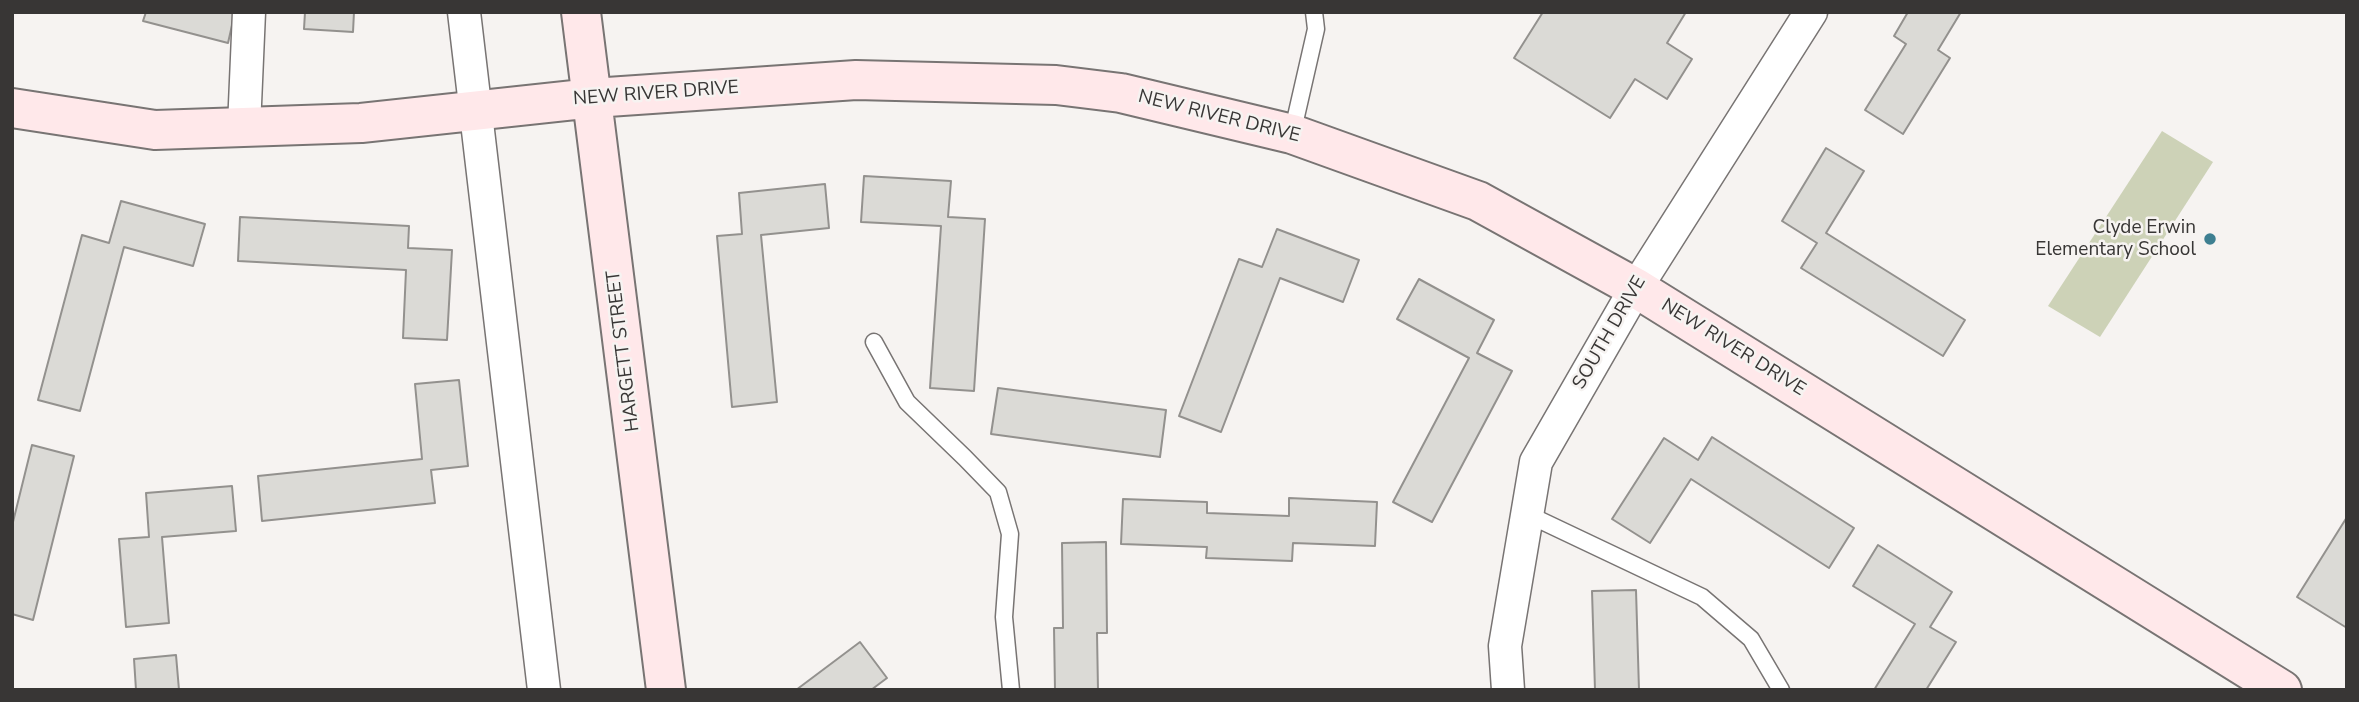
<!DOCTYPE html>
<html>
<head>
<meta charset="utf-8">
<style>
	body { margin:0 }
	#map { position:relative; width:2359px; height:702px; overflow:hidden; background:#f6f3f1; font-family:"Nunito Sans",sans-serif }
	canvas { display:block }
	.frame { position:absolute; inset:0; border:14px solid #383635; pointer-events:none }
</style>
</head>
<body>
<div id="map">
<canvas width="2359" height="702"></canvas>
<div class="frame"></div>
</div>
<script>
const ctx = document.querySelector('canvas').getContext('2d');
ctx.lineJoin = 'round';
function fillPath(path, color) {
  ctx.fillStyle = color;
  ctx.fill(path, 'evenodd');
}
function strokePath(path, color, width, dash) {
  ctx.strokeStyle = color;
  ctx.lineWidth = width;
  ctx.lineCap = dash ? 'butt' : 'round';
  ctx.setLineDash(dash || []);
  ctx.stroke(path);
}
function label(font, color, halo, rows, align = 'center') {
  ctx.font = font + ' "Nunito Sans",sans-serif';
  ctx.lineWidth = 5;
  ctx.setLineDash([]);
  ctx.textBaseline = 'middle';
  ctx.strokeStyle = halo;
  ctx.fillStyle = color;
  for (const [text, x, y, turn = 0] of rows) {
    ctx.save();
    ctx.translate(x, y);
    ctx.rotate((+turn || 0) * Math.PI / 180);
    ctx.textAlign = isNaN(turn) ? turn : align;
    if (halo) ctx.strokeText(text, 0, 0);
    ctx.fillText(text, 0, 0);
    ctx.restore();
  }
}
const green = new Path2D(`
	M2162,131L2213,162L2100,337L2048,306Z`);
const building = new Path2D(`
	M146,12H235L228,43L143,21Z
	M305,12H354L353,32L304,29Z
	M1543,12H1686L1667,43L1692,59L1667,99L1635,79L1610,118L1514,58Z
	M1908,12H1961L1938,50L1950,58L1903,134L1865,110L1906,44L1894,36Z
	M1826,148L1864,171L1826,233L1965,320L1943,356L1801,268L1817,243L1782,221Z
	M864,176L951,181L948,217L985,219L974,391L930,388L941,226L861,222Z
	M825,184L829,228L761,235L777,402L732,407L717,236L742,234L739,193Z
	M121,201L205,224L193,266L124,247L80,411L38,400L82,235L109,243Z
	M240,217L409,226L408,248L452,250L447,340L403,338L406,270L238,261Z
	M1277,229L1359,260L1343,302L1280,278L1221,432L1179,416L1239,259L1262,267Z
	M1419,279L1494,320L1477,353L1512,371L1432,522L1393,502L1469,358L1397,319Z
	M459,380L468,466L431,470L435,503L262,521L258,476L422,459L415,384Z
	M998,388L1166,410L1160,457L991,434Z
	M1712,437L1854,528L1829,568L1691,479L1650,543L1612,519L1664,438L1698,460Z
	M32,445L74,456L33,620L12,614V526Z
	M232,486L236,531L162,537L169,623L126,627L119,539L149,537L146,493Z
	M1289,498L1377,502L1375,546L1293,543L1292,561L1206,558L1207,547L1121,544L1123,499L1207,502V513L1289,516Z
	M2347,517V628L2297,597Z
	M1106,542L1107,633H1097L1098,690H1055L1054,628H1063L1062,543Z
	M1878,545L1952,592L1930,627L1956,642L1926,690H1874L1915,624L1853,586Z
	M1636,590L1639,690H1595L1592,591Z
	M860,642L887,678L871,690H796Z
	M176,655L179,690H136L134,659Z`);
const lane = new Path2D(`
	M1292,134L1316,29L1314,12
	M874,342L907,402L965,458L998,492L1010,534L1004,617L1011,690
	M1527,514L1702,597L1751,639L1781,690`);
const street = new Path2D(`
	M464,12L544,690
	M244,127L249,12
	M1508,690L1505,646L1536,462L1636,288L1811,12`);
const secondary = new Path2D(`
	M581,12L666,690
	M12,108L155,130L361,123L593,98L856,80L1056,85L1121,93L1292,134L1478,201L1636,288L2282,690`);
const markers = [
	[2210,239,7,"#3e7f91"]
];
const streetNames = [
	["NEW RIVER DRIVE",656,94,-4],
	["NEW RIVER DRIVE",1219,117,14],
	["SOUTH DRIVE",1610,333,-60],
	["NEW RIVER DRIVE",1733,348,32],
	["HARGETT STREET",624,351,-97]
];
const poiNames = [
	["Clyde Erwin",2196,228],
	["Elementary School",2196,250]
];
fillPath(green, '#cdd2b7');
fillPath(building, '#dbdad6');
strokePath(building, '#93918e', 2);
strokePath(lane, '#787473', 19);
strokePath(street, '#787473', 35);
strokePath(secondary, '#787473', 42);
strokePath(lane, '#fff', 16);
strokePath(street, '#fff', 32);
strokePath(secondary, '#ffe8ea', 38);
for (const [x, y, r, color] of markers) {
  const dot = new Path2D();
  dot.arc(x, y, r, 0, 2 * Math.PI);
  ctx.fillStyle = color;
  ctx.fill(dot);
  strokePath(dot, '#f6f3f1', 2.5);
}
label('19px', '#383635', '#f6f3f1', streetNames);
label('19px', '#383635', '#f6f3f1', poiNames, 'right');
</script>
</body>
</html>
